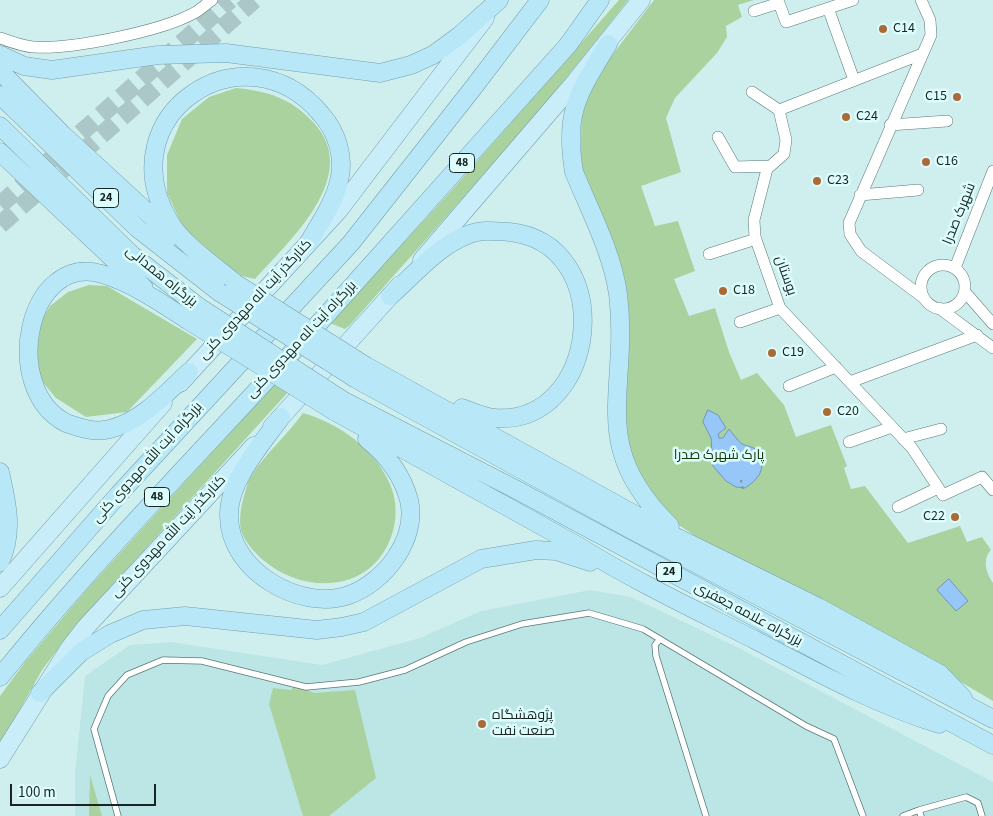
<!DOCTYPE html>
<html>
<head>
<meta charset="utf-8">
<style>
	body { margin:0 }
	#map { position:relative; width:993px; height:816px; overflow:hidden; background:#cfefef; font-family:"Source Sans 3",sans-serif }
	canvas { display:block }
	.scale { position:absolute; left:10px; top:784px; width:146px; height:22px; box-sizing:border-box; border:2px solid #192525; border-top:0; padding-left:6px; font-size:15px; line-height:18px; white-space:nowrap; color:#192525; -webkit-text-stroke:4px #dcfdfc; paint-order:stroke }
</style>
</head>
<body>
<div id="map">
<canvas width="993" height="816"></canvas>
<div class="scale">100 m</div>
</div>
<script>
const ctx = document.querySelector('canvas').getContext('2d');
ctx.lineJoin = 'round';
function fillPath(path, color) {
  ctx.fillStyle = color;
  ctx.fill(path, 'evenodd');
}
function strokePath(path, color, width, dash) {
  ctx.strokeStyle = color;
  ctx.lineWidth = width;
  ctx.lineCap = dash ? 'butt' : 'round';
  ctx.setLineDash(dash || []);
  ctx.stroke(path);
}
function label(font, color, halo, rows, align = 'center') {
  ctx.font = font + ' "Source Sans 3",Cairo,sans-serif';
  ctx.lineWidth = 5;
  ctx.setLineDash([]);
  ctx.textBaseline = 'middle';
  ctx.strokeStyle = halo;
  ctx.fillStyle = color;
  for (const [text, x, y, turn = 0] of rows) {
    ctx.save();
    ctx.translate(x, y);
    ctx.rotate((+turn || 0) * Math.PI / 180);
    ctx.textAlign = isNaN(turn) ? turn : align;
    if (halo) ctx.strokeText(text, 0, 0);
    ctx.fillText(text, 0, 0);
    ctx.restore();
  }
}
const built = new Path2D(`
	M590,590L631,597L739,648L993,782V816H75V773L85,676L130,645L171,642L322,665L420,638L481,611Z`);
const green = new Path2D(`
	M619,0H628C542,113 445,217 351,324L345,329L330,323L450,192Z
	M654,0H754L738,5L742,17L726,26L727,37L717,53L675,98L666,118L681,172L641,186L655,226L678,221L695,271L674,279L689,316L715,308L729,352L741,380L757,373L784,405L796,437L831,425L847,466L844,468L851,489L865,486L908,543L960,526L967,542L982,537L991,550C982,559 986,573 993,583V701L876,632L701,540L676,523L648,496L622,432L626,357L580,169L582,104L607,62Z
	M236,88C267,91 291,98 313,122C363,175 290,240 255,279L242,276L212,254L182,225L167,193V155L182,119L209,97Z
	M89,285L107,286L197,339L127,412L86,417L56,398L37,375L31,353L39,325L50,306L68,292Z
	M276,382L290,390L76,625L42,670L0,745V696L25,662L88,588Z
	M303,413C338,423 374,448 389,482C397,499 398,519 391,537C371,593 304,595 263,560C255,553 246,543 242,533C238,523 241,506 244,496C246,490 247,483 250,478C263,456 288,434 303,413Z
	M295,685L314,693L355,690L376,778L329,816H303L269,704L273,688L291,690Z
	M90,775L102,816H89Z`);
const water = new Path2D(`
	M708,410L718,415L726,428L718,434L719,438H723L729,429C733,434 737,440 742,444C746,446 754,447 756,450C766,466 763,476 745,488L736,487L726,481L713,466L711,438L703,422Z
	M949,579L968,601L956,611L937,590Z`);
const primaryTunnel = new Path2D(`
	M0,205L230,0
	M0,225L254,0`);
const path = new Path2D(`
	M741,480L743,489`);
const service = new Path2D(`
	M660,639L655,645L656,656L706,816
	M118,816L94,729L108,696L127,675L163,660L202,661L306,687L359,682L405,670L466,642L522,624L589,613L643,629L806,726L834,739L863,816
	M903,816L919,810
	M921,816L919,810L966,797L978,803L982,816`);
const minor = new Path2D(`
	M921,0L930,20L931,35L849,223L850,234L861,251L924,298
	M828,8L854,80
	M754,11L779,3L786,22L853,0
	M0,38C11,42 22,46 33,47C70,50 162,31 194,13C200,10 206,4 212,0
	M922,54L779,110L786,140L784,154L767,169L754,220L755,237L780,308L912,448L943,495L982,477L993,490
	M752,92L779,110
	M890,125L947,121
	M718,137L735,167L770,166
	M860,195L918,190
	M709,254L756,239
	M921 287a22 22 0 1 1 44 0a22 22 0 1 1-44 0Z
	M955,268L993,171
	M965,292L993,324
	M939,308L993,348
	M740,322L780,308
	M850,382L977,335
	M789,386L836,367
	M903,439L941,429
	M849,442L892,427
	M898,507L938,488`);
const primary = new Path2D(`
	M422,260L576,81L641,0
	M180,383L338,211L485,18
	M272,427L400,285
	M0,588L163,403
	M0,759L69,649L86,627L254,446`);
const trunk = new Path2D(`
	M608,44C578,94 564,112 574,172C590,211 612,252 618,294C630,392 586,444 670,526
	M0,55L24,66L52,70L158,55L226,53L380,73L411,65L433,55L459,36L499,0
	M0,71L62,134L173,236
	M0,95L137,228L219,292
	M0,126L132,255L199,307
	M0,152L144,288
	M235,283C215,266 182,244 169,221C107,115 244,23 321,114C337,132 345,157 339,181C334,203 320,223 309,242
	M390,296C413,276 438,246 467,235C481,229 495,231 509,232C619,243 599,426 495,418C483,417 473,412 462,408
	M186,319C160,302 132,283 102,274C27,252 0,389 66,423C80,428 95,433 110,429C142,421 165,394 189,372
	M366,366L668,533L818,607L940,674L963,698
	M356,379L630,529L993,719
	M344,401L515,489L993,745
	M334,411L580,547C636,582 696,610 755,640C815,671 874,704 939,724
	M281,417C262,444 228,481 229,516C229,571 301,612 349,595C385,582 418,539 409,500C402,474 387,455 367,439
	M0,472C7,503 14,532 0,562
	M0,630L119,494L351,243L473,88L540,0
	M0,677C100,553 213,440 320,322C403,230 485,137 568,45L600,0
	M40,693L81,652L110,634L143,620L185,616L317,630L342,627L364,622L481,559L536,550L556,551L590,562`);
const trunkBridge = new Path2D(`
	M235,283L366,366
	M219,292L356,379
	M199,307L344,401
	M186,319L334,411`);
const markers = [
	[883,29,5,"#ab6935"],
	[957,97,5,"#ab6935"],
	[846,117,5,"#ab6935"],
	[926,162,5,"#ab6935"],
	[817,181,5,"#ab6935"],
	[723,291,5,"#ab6935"],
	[772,353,5,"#ab6935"],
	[827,412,5,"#ab6935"],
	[955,517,5,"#ab6935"],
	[482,724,5,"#ab6935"]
];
const shields = [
	[462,163,25],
	[106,198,25],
	[157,497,25],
	[669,572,25]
];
const shieldNames = [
	["48",462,163],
	["24",106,198],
	["48",157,497],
	["24",669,572]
];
const poiNames = [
	["C14",893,29],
	["C15",947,97,"right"],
	["C24",856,117],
	["C16",936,162],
	["C23",827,181],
	["C18",733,291],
	["C19",782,353],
	["C20",837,412],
	["C22",945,517,"right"],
	["پژوهشگاه",492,716],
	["صنعت نفت",492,732]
];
const streetNames = [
	["شهرک صدرا",960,214,-68],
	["بوستان",785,276,71],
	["بزرگراه همدانی",161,277,39],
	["کنارگذر آیت اله مهدوی کنی",256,300,-47],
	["بزرگراه آیت اله مهدوی کنی",302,340,-47],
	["بزرگراه آیت الله مهدوی کنی",148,463,-48],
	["کنارگذر آیت الله مهدوی کنی",169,537,-47],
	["بزرگراه علامه جعفری",748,615,28]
];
const parkNames = [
	["پارک شهرک صدرا",719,456]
];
fillPath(built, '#bbe6e5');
fillPath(green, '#a9d29f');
fillPath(water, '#97c7f8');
strokePath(water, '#7196b9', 1);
strokePath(primaryTunnel, '#abc7c7', 18, [18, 9]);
strokePath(service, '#5b7878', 7);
strokePath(minor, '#5b7878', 12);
strokePath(primary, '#759fad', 19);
strokePath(trunk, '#759fad', 19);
strokePath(path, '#7c9393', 2, [2.5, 4]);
strokePath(service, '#fff', 5.5);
strokePath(minor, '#fff', 11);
strokePath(primary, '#caedfa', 18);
strokePath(trunk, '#b8e7f8', 18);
strokePath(trunkBridge, '#759fad', 19, []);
strokePath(trunkBridge, '#b8e7f8', 18);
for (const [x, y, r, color] of markers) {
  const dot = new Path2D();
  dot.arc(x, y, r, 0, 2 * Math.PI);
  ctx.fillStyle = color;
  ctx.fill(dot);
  strokePath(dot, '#dcfdfc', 2);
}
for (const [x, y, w] of shields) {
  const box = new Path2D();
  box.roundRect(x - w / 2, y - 9.5, w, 19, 4);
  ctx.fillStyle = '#dcfdfc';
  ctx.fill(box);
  strokePath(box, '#192525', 1);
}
label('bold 12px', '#192525', null, shieldNames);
label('14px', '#192525', '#dcfdfc', poiNames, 'left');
label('14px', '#192525', '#dcfdfc', streetNames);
label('14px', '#173a0d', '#dcfdfc', parkNames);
</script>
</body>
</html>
